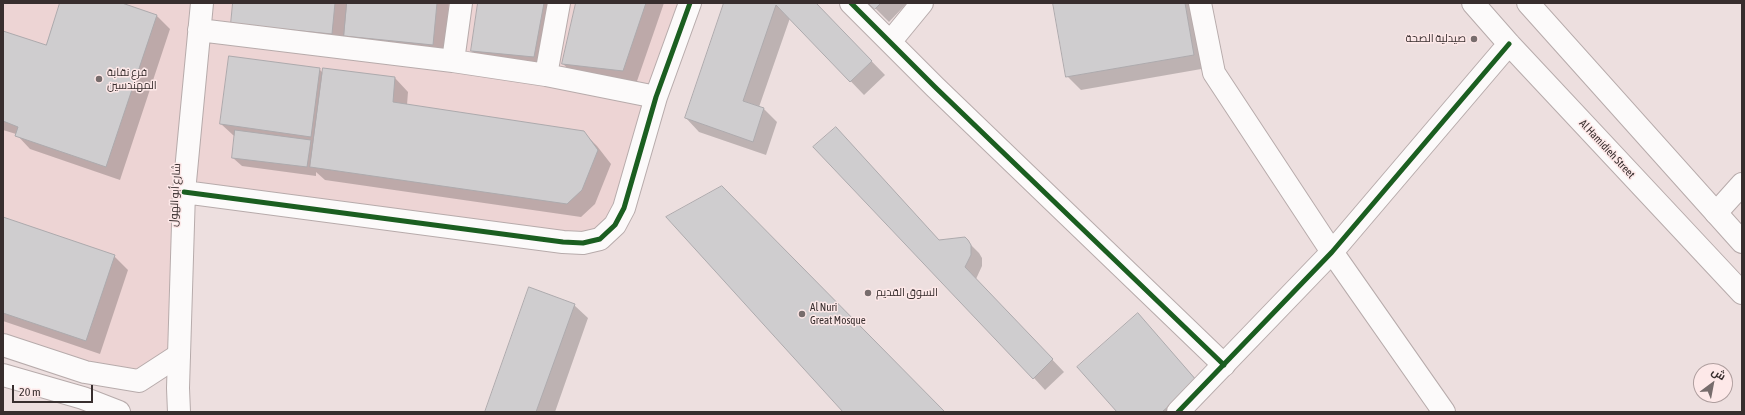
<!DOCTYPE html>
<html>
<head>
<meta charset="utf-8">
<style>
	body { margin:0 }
	#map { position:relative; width:1745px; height:415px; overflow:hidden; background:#eddfdf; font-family:"Asap Condensed",Cairo,sans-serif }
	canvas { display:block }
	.frame { position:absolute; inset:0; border:4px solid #382e2e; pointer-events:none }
	.north { position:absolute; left:1693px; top:363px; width:40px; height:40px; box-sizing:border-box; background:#fde8e8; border:1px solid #ae9e9e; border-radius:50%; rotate:32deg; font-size:11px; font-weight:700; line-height:16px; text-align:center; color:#382e2e }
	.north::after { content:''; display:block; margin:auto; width:14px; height:18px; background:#776c6c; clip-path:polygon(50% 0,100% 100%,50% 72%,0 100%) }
	.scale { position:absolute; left:12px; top:385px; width:81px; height:18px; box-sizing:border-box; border:2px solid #382e2e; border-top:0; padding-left:5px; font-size:12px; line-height:14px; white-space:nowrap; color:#382e2e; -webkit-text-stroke:3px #fde8e8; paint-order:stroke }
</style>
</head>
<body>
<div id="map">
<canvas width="1745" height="415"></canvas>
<div class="frame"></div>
<div class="north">ش</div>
<div class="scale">20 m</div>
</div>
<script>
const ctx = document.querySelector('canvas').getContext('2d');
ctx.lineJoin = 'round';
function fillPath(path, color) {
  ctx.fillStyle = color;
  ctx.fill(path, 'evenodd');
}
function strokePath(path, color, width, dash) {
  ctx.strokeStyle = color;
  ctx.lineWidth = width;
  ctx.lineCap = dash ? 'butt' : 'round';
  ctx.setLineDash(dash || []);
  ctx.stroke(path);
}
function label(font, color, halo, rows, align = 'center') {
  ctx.font = font + ' "Asap Condensed",Cairo,sans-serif';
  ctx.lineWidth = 3;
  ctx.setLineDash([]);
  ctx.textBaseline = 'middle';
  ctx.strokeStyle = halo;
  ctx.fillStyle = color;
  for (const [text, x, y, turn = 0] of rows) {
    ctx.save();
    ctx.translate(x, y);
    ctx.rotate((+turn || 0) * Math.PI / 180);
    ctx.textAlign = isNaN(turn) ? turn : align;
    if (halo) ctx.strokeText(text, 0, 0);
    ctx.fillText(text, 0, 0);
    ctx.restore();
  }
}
const built = new Path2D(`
	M3,3H690L656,97L600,239L184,192L179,355L139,381L3,345Z`);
const shadow = new Path2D(`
	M61,3H119L157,16L170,29L120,180L30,149L16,134L3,130V32L46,47Z
	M234,3H449L444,56L356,47L344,35L343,45L244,35Z
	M479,3H558L545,69L484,62L472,51Z
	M577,3H664L636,84L577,77L563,64Z
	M726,3H815L885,75L864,95L790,18L759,107L764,109L777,122L766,155L699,132L686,118Z
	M870,3H907L889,22Z
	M1054,3H1196L1207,68L1081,90L1067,76Z
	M319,69L323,73L395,78L408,92L407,105L583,132L597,146L611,164L595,204L581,217L325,180L316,172V176L242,166L233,158L235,136L233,135L221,124Z
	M3,219L114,256L128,270L100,354L3,321Z
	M940,241H967L979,253L982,258V266L976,279L1064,372L1045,390L1034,378Z
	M574,305L588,318L555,412H486Z
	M1138,315L1208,393L1187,412H1118Z`);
const building = new Path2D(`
	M60,3H122L157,15L106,167L15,136L18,127L3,121V31L46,45Z
	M233,3H335L332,34L231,24Z
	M347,3H437L433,45L344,36Z
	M478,3H544L534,57L471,51Z
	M576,3H646L623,71L562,64Z
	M724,3H816L872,61L850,82L776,5L743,101L764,108L753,142L685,118Z
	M868,3H881L875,9Z
	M1053,3H1185L1194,55L1066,77Z
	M229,56L320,68L311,137L220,124Z
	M323,68L395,77L393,102L584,131L598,150L582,190L567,204L310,167Z
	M836,127L939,240L965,237L968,240L971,245V255L965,267L1053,359L1033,379L813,147Z
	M235,130L311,140L307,167L232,158Z
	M722,186L945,412H843L666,217Z
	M3,217L115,255L86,341L3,313Z
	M529,287L575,304L536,412H485Z
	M1138,313L1197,381L1162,412H1117L1077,367Z`);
const street = new Path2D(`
	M851,3L935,87L1224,365
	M1200,3L1214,73L1332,252L1444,412
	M199,30L453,61L546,75L656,97
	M890,42L922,3
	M453,61L461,3
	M546,75L559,3
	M184,192L563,242L583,243L600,239L615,225L624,208L656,97L690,3
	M1716,213L1742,184
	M179,412L178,388L184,192L202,3`);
const secondary = new Path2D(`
	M1473,3L1509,44L1742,293
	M1528,3L1742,242
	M3,345L85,372L139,381L179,355
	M3,375L83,398L119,412
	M1178,412L1332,252L1509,44`);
const cycleway = new Path2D(`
	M851,3L935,87L1224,365
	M184,192L563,242L583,243L600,239L615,225L624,208L656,97L690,3
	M1178,412L1332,252L1509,44`);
const markers = [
	[1474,39,4,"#776c6c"],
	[99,79,4,"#776c6c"],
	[868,293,4,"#776c6c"],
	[802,314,4,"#776c6c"]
];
const poiNames = [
	["صيدلية الصحة",1466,39,"right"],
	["فرع نقابة",107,73],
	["المهندسين",107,86],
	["السوق القديم",876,293],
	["Al Nuri",810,308],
	["Great Mosque",810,321]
];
const streetNames = [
	["Al Hamidieh Street",1607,149,47],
	["شارع أبو الهول",175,195,-87]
];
fillPath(built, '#edd4d4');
fillPath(shadow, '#0003');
fillPath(building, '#cfcdcf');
strokePath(building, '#adaaad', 1);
strokePath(street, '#b7abab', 24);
strokePath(secondary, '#b7abab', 24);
strokePath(street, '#fcfafa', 22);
strokePath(secondary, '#fcfafa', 22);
strokePath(cycleway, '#1b5e20', 5);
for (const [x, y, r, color] of markers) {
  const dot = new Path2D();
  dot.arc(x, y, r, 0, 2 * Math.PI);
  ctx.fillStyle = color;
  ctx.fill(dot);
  strokePath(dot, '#fde8e8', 1.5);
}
label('11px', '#382e2e', '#fde8e8', poiNames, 'left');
label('11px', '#382e2e', '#fde8e8', streetNames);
</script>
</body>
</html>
